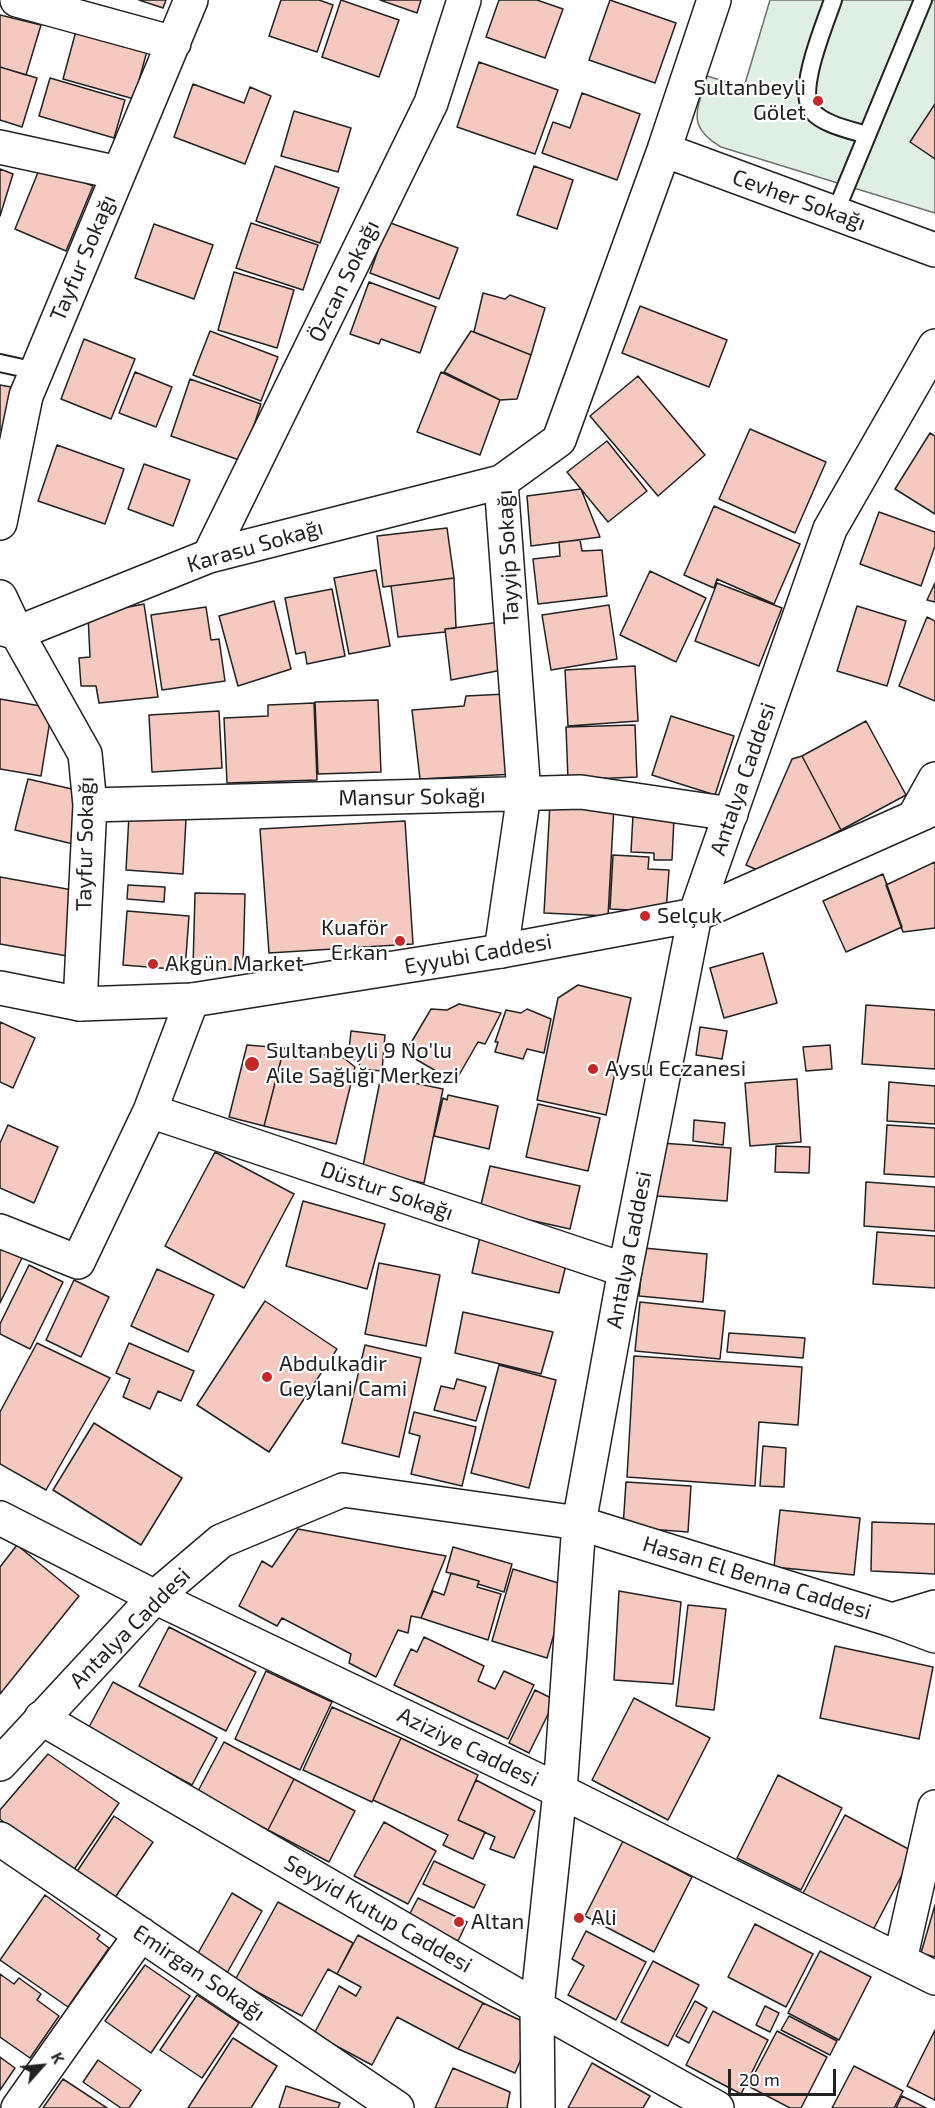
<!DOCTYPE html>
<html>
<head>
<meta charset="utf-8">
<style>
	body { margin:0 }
	#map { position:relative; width:935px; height:2108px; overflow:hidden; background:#fff; font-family:"Exo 2",sans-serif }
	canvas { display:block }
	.north { position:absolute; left:12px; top:2036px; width:60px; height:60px; -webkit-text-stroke:4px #fff; paint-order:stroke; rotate:63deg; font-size:16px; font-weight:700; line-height:24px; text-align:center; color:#222 }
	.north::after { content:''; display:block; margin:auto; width:21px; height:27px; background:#222; clip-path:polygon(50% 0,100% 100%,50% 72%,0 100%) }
	.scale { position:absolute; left:728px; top:2069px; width:108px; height:27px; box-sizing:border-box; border:3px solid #222; border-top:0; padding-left:8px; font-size:18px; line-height:21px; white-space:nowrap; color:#222; -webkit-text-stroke:4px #fff; paint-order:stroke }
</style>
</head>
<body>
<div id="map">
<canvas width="935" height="2108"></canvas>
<div class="north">K</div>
<div class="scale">20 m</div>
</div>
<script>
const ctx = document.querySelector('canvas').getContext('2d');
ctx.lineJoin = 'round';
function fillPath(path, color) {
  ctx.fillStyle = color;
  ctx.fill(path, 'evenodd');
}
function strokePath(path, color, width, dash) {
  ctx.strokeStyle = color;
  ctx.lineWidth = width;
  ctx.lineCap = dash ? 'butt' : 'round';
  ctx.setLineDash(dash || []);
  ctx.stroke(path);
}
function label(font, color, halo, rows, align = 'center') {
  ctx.font = font + ' "Exo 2",sans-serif';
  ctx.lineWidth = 4.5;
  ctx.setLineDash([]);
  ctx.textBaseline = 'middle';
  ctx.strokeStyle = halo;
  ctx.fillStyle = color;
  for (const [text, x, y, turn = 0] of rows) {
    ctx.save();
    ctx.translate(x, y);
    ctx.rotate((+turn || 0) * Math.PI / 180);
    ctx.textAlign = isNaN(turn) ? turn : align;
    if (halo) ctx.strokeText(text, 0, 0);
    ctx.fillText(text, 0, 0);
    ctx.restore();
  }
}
const green = new Path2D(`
	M770,0H935V213L721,147C685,126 698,109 707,76L744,87Z`);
const building = new Path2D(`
	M139,0H166L163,8Z
	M281,0H319L333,5L317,52L269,36Z
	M341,0L399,20L379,77L322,57Z
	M380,0H421L417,13Z
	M499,0H537L563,9L545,58L486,37Z
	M610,0L676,23L655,83L589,60Z
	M0,15L41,25L26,75L0,67Z
	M76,31L147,51L134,99L63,79Z
	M479,62L558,90L535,154L457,127Z
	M0,67L37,78L22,127L0,120Z
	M50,78L125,100L114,138L39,116Z
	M193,84L244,103L250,87L271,96L245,164L174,137Z
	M582,93L640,114L617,180L542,153L553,122L570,128Z
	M935,104V159L910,142Z
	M294,111L351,128L338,172L281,156Z
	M41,165L93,186L66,251L15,229Z
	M275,166L339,188L320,243L256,221Z
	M534,166L573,180L557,229L517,215Z
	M0,169L13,174L0,216Z
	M388,222L458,248L439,299L370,273Z
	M251,223L318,245L303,290L236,268Z
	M154,224L213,245L194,299L135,278Z
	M234,272L294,290L277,348L218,330Z
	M369,282L436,307L420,353L381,339L379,344L350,334Z
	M483,293L505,299L510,295L545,308L531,355L474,332Z
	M640,306L727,340L709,387L622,353Z
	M210,331L278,357L261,401L193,375Z
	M471,331L531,355L517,399L500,400L444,372Z
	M84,339L135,359L111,419L61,399Z
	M135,372L172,387L156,427L119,413Z
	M441,372L500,400L480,455L417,432Z
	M638,376L705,455L658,496L590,416Z
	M190,379L261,404L242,461L171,436Z
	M0,385L11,387L4,431L0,430Z
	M750,429L826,462L795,533L719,499Z
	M930,433L935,436V514L895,489Z
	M607,441L647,491L608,522L567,472Z
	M57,445L124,469L105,524L38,501Z
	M144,464L190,480L173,526L128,509Z
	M581,489L600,537L531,546L527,496Z
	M714,506L800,544L774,604L717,579L714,588L684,575Z
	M879,512L935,532V546L921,586L860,564Z
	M447,528L454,578L383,587L377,536Z
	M580,540L582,551L602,550L607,596L538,604L533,559L560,556L559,542Z
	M376,570L390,646L349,654L334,578Z
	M650,571L706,598L676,662L620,635Z
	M454,578L456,628L445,629V632L398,637L391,586Z
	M717,583L782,608L759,666L695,641Z
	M935,583V602L927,600Z
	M332,589L345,656L307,664L305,652L296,654L285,598Z
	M274,601L291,669L238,686L219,616Z
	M144,604L158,697L99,703L96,686H81L79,658L90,657L88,615Z
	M609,605L617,659L551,670L542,615Z
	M857,606L906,621L887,686L837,671Z
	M206,607L211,640L219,639L225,681L162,690L151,615Z
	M927,617L935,621V701L899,686Z
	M501,622L507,669L451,680L445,629Z
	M635,666L638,721L568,726L565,670Z
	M505,694L515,774L420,779L412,710L464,706L466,696Z
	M0,699L52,708L41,776L0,769Z
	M378,700L381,772L318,774L315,702Z
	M314,703L317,780L227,783L224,718L268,716V705Z
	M219,711L222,768L152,772L149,715Z
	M671,716L734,736L715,795L652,775Z
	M866,721L906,795L841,830L802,756Z
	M635,725L637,777L568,780L566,727Z
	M802,756L841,830L762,872L746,865L792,759Z
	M28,779L85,792L73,844L15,830Z
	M550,803L614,806L608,916L544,913Z
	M129,815L186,819L183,874L126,870Z
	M633,815L674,818L672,860H654V853L631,852Z
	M405,821L413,944L269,953L260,829Z
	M613,855L649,857L648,869L669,870L666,912L610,909Z
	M935,862V928L903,932L886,885Z
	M883,874L902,927L846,952L823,901Z
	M0,877L78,891L67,956L0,944Z
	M128,885L165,887L164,902L127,899Z
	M195,893L245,894L243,970L193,968Z
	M127,911L189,916L185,970L123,965Z
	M763,953L777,1003L724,1018L710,968Z
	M578,985L631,998L606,1115L537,1100L558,998Z
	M459,1004L501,1013L485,1044L478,1042L455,1082L405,1053L431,1009L447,1010Z
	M866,1005L935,1010V1069L862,1064Z
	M527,1009L551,1019L544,1053L527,1049L523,1059L495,1052L498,1042H495L506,1010L521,1013Z
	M0,1022L35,1038L13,1088L0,1082Z
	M700,1027L727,1031L722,1059L696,1055Z
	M351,1031L385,1035L382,1071L359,1069L360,1060L348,1059Z
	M247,1045L284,1048L264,1126L229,1117Z
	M830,1045L832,1069L806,1071L803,1047Z
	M284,1048L344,1058L355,1067L336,1144L264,1126Z
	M381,1076L443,1089L424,1183L362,1171Z
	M797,1079L801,1142L750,1146L745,1083Z
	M889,1082L935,1086V1124L887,1121Z
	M448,1095L498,1106L489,1149L434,1136L443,1098L447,1100Z
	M538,1104L600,1118L588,1171L526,1157Z
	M694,1120L725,1123L723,1145L693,1141Z
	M8,1125L58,1147L34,1203L0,1188V1143Z
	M887,1125L935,1128V1177L884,1174Z
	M661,1143L731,1148L727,1201L657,1196Z
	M776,1146L810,1147L809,1173L775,1172Z
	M215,1152L294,1194L244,1288L165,1246Z
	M490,1166L580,1186L570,1229L480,1209Z
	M866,1182L935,1187V1231L864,1226Z
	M303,1201L385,1224L367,1289L286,1266Z
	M877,1232L935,1236V1288L873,1284Z
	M480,1237L568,1257L559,1293L472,1273Z
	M0,1248L22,1258L0,1303Z
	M644,1248L707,1254L703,1302L639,1296Z
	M379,1263L440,1275L426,1346L365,1334Z
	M29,1265L63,1282L30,1349L0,1334V1324Z
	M157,1269L214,1295L188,1352L131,1326Z
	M74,1280L109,1297L81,1357L46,1340Z
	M265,1301L337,1349L269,1452L197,1405Z
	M640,1302L725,1311L720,1359L635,1351Z
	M463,1312L553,1332L541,1374L455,1353Z
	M729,1333L805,1338L803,1358L727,1352Z
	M37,1343L110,1378L46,1490L0,1464V1412Z
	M129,1343L194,1371L181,1401L158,1391L150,1409L123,1397L130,1379L116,1373Z
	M365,1345L421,1358L399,1457L342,1443Z
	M634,1356L802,1367L798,1425L759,1422L755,1486L627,1477Z
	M499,1365L556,1380L529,1488L471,1473Z
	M457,1379L486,1387L476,1421L434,1410L441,1386L454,1389Z
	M414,1412L476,1427L462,1486L411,1474L420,1436L409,1433Z
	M94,1423L182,1478L141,1545L53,1490Z
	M763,1446L786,1448L784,1487L760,1486Z
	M626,1482L691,1486L688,1532L623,1527Z
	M780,1510L860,1518L854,1575L774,1567Z
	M872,1522L935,1524V1574L871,1571Z
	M298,1529L446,1556L421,1618L411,1616L408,1633L398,1630L376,1677L349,1663L351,1654L282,1618L277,1626L239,1606L262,1561L272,1567Z
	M17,1545L79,1596L0,1694V1567Z
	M453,1547L512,1564L504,1592L478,1584L479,1581L446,1572Z
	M513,1569L568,1586L547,1658L492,1641Z
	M451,1573L479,1581L477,1587L501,1594L488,1640L421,1618L433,1591L444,1595Z
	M619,1591L681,1602L673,1684L614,1680Z
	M688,1605L726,1609L714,1710L676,1706Z
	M169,1627L256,1672L226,1731L139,1686Z
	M424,1637L484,1666L478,1681L495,1689L504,1671L534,1685L508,1739L394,1685L411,1649L417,1652Z
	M835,1646L933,1667L919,1739L820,1718Z
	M266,1671L332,1702L300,1770L235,1739Z
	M113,1682L217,1738L192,1785L88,1729Z
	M535,1690L555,1700L529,1753L509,1743Z
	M634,1698L710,1738L668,1820L592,1780Z
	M332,1707L401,1738L372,1802L303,1770Z
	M401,1738L478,1775L458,1820L485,1832L473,1859L443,1845L448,1835L373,1800Z
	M224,1742L294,1779L268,1830L197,1793Z
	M48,1754L119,1803L69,1877L0,1819V1810Z
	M778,1775L842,1808L801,1890L737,1858Z
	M294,1779L355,1811L329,1862L268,1830Z
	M476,1780L535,1811L514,1858L490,1849L495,1837L458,1820Z
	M845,1815L914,1852L872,1932L802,1895Z
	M114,1816L153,1842L114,1899L76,1873Z
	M384,1822L436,1851L408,1904L354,1876Z
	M623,1841L692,1877L654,1952L585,1916Z
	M434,1861L485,1885L474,1908L423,1884Z
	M232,1893L262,1911L223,1980L193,1962Z
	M45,1895L100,1935L97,1939L109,1948L68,2007L0,1960Z
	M418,1898L467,1922L458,1941L408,1917Z
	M278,1902L353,1943L337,1974L328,1969L302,2016L235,1980Z
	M935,1905V1957L921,1953Z
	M755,1924L813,1954L786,2007L728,1977Z
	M586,1931L646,1962L616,2020L568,1995L584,1966L572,1959Z
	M358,1935L483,2003L458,2049L397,2017L372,2065L314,2034L339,1986L356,1996L361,1987L337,1974Z
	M820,1951L871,1977L839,2040L788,2013Z
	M653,1961L699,1985L668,2046L621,2022Z
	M145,1965L190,1996L151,2053L105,2021Z
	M0,1974L14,1984L19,1978L41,1994L37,2000L59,2016L30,2058L0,2037Z
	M197,1995L239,2023L202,2078L160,2050Z
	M695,2001L707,2008L689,2043L676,2036Z
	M483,2003L535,2027L515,2073L458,2049Z
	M765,2006L779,2013L770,2032L756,2025Z
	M713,2011L768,2040L741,2094L686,2065Z
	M789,2016L837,2041L830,2055L781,2030Z
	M935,2030V2100L907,2086Z
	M777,2031L827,2057L801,2108H790L748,2086Z
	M233,2038L277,2066L251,2108H188Z
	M0,2057L15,2068L0,2090Z
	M98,2060L141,2090L129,2108H121L83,2082Z
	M592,2063L650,2096L643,2108H568Z
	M854,2066L903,2091L894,2108H832Z
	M453,2068L510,2092L507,2108H435Z
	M63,2079L107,2108H43Z
	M286,2086L340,2103L338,2108H279Z
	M902,2096L926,2108H896Z`);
const lane = new Path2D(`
	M833,0C825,24 796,91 812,111C824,125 851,130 867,135
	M835,213L923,0
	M0,363L36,371`);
const street = new Path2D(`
	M17,0L174,43
	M0,147L119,173
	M664,150L935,250
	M0,523L26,396L191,0
	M209,556L431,103L464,0
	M0,597L17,633L85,754L90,805L80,1004
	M0,628L17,633L209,556L501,482
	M90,805L581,792L731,814
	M914,817L935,779
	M501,951L524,794L501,482L559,440L664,150L714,0
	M150,1111L625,1270
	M0,1231L78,1262L150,1111L192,1000
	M0,1518L155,1597L560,1791L935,1978
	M892,1620L935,1607
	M41,1718L537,2007L717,2108
	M0,1839L397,2108
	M900,1960L935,1807
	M18,2108L141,1934
	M538,2108L537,2007L560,1791L579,1523`);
const secondary = new Path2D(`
	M0,988L80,1004L192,1000L501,951L695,915L935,808
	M579,1523L625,1270L695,915L830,529L935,346
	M0,1764L155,1597L221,1541L343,1490L579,1523L892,1620L935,1636`);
const markers = [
	[818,101,6,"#c62828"],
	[645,916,6,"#c62828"],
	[400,941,6,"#c62828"],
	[153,964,6,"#c62828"],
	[252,1064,8,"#c62828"],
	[593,1069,6,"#c62828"],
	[267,1377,6,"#c62828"],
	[579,1918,6,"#c62828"],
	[459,1922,6,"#c62828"]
];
const poiNames = [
	["Sultanbeyli",806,88,"right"],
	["Gölet",806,113,"right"],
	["Selçuk",657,916],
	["Kuaför",388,928,"right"],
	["Erkan",388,953,"right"],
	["Akgün Market",165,964],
	["Sultanbeyli 9 No'lu",266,1051],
	["Aile Sağlığı Merkezi",266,1076],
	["Aysu Eczanesi",605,1069],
	["Abdulkadir",279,1364],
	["Geylani Cami",279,1389],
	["Ali",591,1918],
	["Altan",471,1922]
];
const streetNames = [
	["Cevher Sokağı",799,200,20],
	["Tayfur Sokağı",83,258,-67],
	["Özcan Sokağı",344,281,-64],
	["Karasu Sokağı",255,546,-16],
	["Tayyip Sokağı",508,557,-93],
	["Antalya Caddesi",743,779,-71],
	["Mansur Sokağı",412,797,-1],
	["Tayfur Sokağı",85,844,-89],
	["Eyyubi Caddesi",478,954,-10],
	["Düstur Sokağı",387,1191,19],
	["Antalya Caddesi",629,1250,-79],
	["Hasan El Benna Caddesi",757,1578,17],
	["Antalya Caddesi",130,1628,-45],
	["Aziziye Caddesi",468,1747,26],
	["Seyyid Kutup Caddesi",378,1914,30],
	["Emirgan Sokağı",199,1973,34]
];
fillPath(green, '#e0efe3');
strokePath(green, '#6f6f6f', 1.5);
fillPath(building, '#f3c9c0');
strokePath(building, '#222', 1.5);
strokePath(lane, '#222', 20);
strokePath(street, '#222', 36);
strokePath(secondary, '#222', 36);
strokePath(lane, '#fff', 16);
strokePath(street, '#fff', 33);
strokePath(secondary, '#fff', 33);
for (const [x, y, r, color] of markers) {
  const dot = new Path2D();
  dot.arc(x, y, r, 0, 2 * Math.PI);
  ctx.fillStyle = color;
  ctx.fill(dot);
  strokePath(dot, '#fff', 2);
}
label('22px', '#222', '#fff', poiNames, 'left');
label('22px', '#222', '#fff', streetNames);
</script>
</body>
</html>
